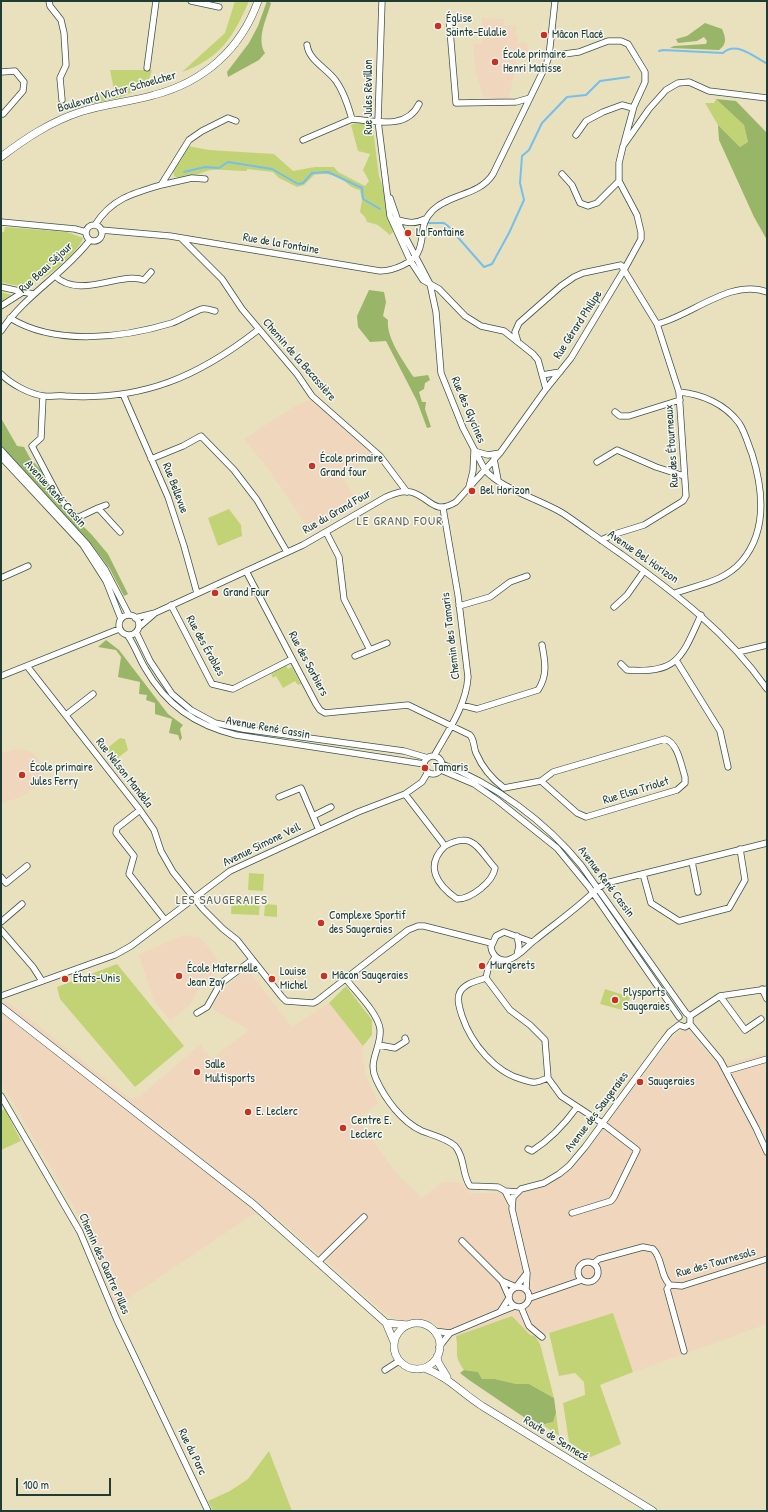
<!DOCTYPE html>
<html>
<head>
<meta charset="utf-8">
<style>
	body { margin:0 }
	#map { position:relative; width:768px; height:1512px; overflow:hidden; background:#e9e0be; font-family:"Patrick Hand",sans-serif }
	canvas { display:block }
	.frame { position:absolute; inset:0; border:2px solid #1f3d34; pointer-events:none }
	.scale { position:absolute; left:16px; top:1478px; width:95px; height:18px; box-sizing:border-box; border:2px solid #1f3d34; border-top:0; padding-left:5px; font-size:12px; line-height:14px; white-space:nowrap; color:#1f3d34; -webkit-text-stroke:3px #f6f6f2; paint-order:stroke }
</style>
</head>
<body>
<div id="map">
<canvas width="768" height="1512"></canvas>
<div class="frame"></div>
<div class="scale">100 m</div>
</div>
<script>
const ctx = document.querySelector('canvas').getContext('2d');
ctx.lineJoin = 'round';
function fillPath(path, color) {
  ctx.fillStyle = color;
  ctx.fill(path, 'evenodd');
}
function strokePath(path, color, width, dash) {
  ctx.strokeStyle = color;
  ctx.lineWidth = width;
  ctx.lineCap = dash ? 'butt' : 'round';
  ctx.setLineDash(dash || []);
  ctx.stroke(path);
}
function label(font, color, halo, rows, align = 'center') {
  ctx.font = font + ' "Patrick Hand",sans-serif';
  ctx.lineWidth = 3;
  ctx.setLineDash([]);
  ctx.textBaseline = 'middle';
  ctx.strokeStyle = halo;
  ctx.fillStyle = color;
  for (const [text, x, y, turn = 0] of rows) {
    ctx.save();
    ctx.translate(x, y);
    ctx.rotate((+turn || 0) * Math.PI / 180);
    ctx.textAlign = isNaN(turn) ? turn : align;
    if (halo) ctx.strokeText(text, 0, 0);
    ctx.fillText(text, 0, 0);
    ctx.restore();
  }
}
const built = new Path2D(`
	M482,18L504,19V25H516V35H518L517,43L527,42L528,51L516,52V66L508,101H485L476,73L473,44L482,43Z
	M311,399L375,457L342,476L359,505L312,533L269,470L244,439L292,408Z
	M17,749L31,752L38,758L42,764L44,771L42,780L38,786L18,798L1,803V753Z
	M183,935L201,938L217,959L215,973L209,979L203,988L198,990L189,1006L170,1020L154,1001L139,955Z
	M247,969L292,1027L329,1003L363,1046V1061L366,1076L378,1103L358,1119L395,1172L422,1198L443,1182H460L470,1193H494L532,1190L557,1179L575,1167L667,1043L685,1028L720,1066L767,1053V1324L633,1372L613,1313L549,1333L530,1335L512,1316L456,1336L425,1319L402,1321L386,1314L273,1214L252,1215L115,1307L90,1240L76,1211L1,1082V1001L5,1000L130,1098L139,1097L200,1045L212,1059L249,1030L211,1008L223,989Z`);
const green = new Path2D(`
	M235,1H249C234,36 220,59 182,72L225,33Z
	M110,70H152L147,86L121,97L83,106V99L114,90Z
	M716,99L744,125L748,142L740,147L718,125L705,103H714Z
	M358,122L369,124L373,129L379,176L385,194L387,216L393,232L390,235L378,225L367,222L365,217L360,212L362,200L360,190C349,187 351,186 343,180C335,174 323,173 314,175L304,185L297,187L279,178L273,172L247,169V171C236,171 223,169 211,170C199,172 186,183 174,176L173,171L188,146L209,150L274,154L293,171L315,167H334L338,172L365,186L369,181L363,170L370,154L358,151L351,125Z
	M5,227L67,232L83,238C80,252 40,285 25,286C18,286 8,284 1,282V232H4Z
	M1,292L11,295L10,299L1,304Z
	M229,509L241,525L242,536L218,546L208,518Z
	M286,665L288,669L292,667L301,684L298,685L295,681L283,688L276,676L273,678L271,674Z
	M120,738L125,739L128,750L115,760L106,749Z
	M249,873L264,874L263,891L248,890Z
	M232,896L260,899L259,915L231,914Z
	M265,904L277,905V917L264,916Z
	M117,964L184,1046L135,1087L60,999L57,987Z
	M346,986L372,1020V1035L363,1046L329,1003Z
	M605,989L630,997L626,1011L600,1004Z
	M5,1109L21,1141L1,1150V1111Z
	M613,1313L633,1372L600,1385L621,1444L591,1457L569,1442L563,1403L585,1395L584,1382L575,1373L559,1376L549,1333Z
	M512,1316L530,1335L535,1336L540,1344L554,1398L529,1384H516L495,1379H482L478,1372L464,1370C453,1354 459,1354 456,1336Z
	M556,1413L559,1436L543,1425L553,1422Z
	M269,1451L292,1511H213L208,1501L230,1491L248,1479Z`);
const forest = new Path2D(`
	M267,1L271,3C267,18 256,38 265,53L259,60L228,77L227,72L249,43L258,26Z
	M705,23L722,29C726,38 727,44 719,50L670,48L674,46L706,44L707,41L704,37L697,41L678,43L676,39L687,36Z
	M716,99L736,101L767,133V240L754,217L719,140L718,125L740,147L748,142L744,125Z
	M369,290L384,292L386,302L383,316L388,320C386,338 403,360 412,375L414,377L428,375L430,380L425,383L424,389L419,392L422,402H426L425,409L431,427L427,428L417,401L386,341L370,342L358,327L357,316Z
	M1,418L17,446L24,447L30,458L41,470L58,501L92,535L108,554L128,594L124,596L110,569L93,546L1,446Z
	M106,640L119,650L168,714L183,725L180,729L182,738L180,741L178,735L169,733L172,719L155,714V703L146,700L147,695L139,694L140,682L118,677L121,657L116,650L98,647Z
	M464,1370L478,1372L482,1379H495L516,1384H529L554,1398L556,1413L553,1422L537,1426L469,1380L460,1373Z`);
const stream = new Path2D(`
	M659,51L663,50L723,53C736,41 753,56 766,63
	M184,172L205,167L219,168L228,162L272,169L298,184L303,183L312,173L328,172L362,188L363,199L380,209
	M427,223H444L448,226L484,267L492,264L509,233L524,200L520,183L522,156L529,150L542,123L567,97L586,95L600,81L629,77`);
const minor = new Path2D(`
	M49,1L50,6L61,20L64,33L66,65L60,78L62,100
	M191,1L219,7
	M449,18L456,103L516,102L530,98
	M307,45C309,61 327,68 336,81C344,92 348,106 352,119C375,121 407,130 419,104
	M549,56L579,52L608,41H621L628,44L645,72V82L634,106L624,143
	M147,68L156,1
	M1,72L15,71L24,82L23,91L3,114
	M576,135L586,121L603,112L622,105L633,108
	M303,140L352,119
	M562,174L572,185L580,203L588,206L597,203L619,181
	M161,185L192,178L205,179
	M390,198L400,227L430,284L436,312L441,373L463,428L485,470C501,489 542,500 564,514C583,527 602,541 621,554C675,593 728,633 767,689
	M398,220C409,223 415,224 425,219
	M1,222L75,229L86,232
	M95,225C111,199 133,193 161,185L189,140L202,131L228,118L236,121
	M86 233a8 8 0 1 1 16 0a8 8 0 1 1-16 0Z
	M101,230L170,236L380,271C392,271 415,263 419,250C425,234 419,224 433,210C451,193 479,196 493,174L546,65L549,56L555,1
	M181,238L222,279L242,309L297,374L312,396L380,456L407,492
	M624,270L657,324C691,316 731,278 767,292
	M55,276C80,300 120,271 144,280L151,272
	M1,287L33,294
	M1,306L23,292
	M10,318C55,346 123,338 172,323C180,320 197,310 202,309C206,308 211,310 215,311
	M1,331C25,295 64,274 90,240
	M518,342L515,332L519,323L561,286L574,277L583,273L621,265L624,270L641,239V232L637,215L619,181V163L623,146L649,109L666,90L678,83L689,82L709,91L767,98
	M1,374C11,384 29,394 44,396C51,397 58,395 65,396C142,401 198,377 258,330
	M542,375L560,372
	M546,389L571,358L624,270
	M123,394L168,497L184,546L197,593
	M43,396L41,438L32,446L60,499L77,518L98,508L120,532
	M615,412L620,416H629L680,400
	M1,450L87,544L105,569L129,615
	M474,451L488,455L500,453
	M1,457L83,545L106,581L121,619
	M151,459L183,446L201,436L234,470L257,500L287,552
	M494,459L498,480
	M597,462L617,450L656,467L684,476
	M469,487L473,471L474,452
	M98,508L106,505
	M326,532L339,557L344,599L370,650
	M601,540L615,534L644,525L683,501L686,496L679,392L657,324
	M246,571L316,704L320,710L325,713L408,705L470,735C475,741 473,746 476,753C482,767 492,779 504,788L541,781L553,772L665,739C678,743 681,765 685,777V783L677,790L586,817L577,813L541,781
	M1,578L28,566
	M675,593C700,584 724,582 742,561C768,530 763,489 752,454C748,444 745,432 739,423C725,404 702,394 679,392
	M171,605L212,684L233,689L292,659
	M459,606L490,597L510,582L527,576
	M614,607L627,595L644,571
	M119 625a10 10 0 1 1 20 0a10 10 0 1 1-20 0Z
	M135,618L155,613L303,545L386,497C394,494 404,489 414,493C432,500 434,515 456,502L500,453L546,389L538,360L533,354L504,331L481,326L465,316L439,289L423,280L410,260L390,216L378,121L382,1
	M139,627L154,614
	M136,632L150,661L172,694L191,710L215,723L243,729L404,751L428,758
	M128,636C135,646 139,658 145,668C166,705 195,725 236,735L424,764
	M738,652L767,645
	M355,656L387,643
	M676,660L720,731L728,767
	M621,664L627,670C678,674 682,657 701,615
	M27,666L140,810L154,830L161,851L173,872L203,909L223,929L237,940L282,997L286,1001L313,1003L317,1001L408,930L418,926H424L491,943
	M1,676L119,629
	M461,705L477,709L538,690C548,675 545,661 542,645
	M66,715L93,694
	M434,756C448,731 466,706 468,677L458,595L443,508
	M424 765a9 9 0 1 1 18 0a9 9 0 1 1-18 0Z
	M442,764C494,783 546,822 581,865L686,1013L690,1016V1024L685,1027L679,1025
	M441,770L474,784L497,800L557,848L589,887L679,1017
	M405,794L445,846C424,866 437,885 457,899C471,899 493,882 495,868C477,848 474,831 445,846
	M279,797L301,788L319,830
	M140,810L117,828L116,833L134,856L129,874L165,920
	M313,816L331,807
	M692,862L698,892
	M643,874L651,903L679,921L729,908L745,880L740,849
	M1,877L6,883L27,866
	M1,922L22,904
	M1,930L33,967L42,981
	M517,936L519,946L517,955
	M532,942L504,932L496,936L491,947C492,955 499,962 508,960C519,957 527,946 535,940C556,923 579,907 598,888L606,883L767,843
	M495,957L488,969L486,978L510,1010L530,1025L545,1040L548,1078L561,1096L602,1123L637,1150L614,1197L611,1201L572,1213
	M486,978C477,981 465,983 460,992C456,999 460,1009 462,1016C471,1043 495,1073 524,1080C528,1081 533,1083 536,1082C540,1082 544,1079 548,1078
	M346,979C355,991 378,1013 380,1029C382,1047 367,1061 376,1079C385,1099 402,1122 422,1131C432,1135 446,1138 455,1146C465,1157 462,1175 470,1186L498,1187L505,1191
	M762,989L767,999
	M1,996L115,955L131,946L230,871L358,812L405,794L422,782L428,772
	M720,996L745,1030L761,1019
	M197,1013L207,1007L220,984L252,960
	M690,1016L720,996L767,989
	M690,1024L720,1060L756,1128L767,1152
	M379,1045L395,1048L406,1041L405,1038
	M726,1071L767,1059
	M1,1096L80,1232L117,1320L208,1511
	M528,1149L532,1151C551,1139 564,1125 577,1107
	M511,1203L505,1191L517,1192
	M462,1241L502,1281
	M578 1272a10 10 0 1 1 20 0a10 10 0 1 1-20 0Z
	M318,1262L364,1217
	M594,1263L599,1259L643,1247L653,1249C663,1259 660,1276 670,1285L667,1289L684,1351
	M527,1273L512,1209L513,1197L521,1189L544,1183L559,1174L569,1166L585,1147L660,1045L670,1032L679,1025
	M670,1285L682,1286L767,1259
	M509 1297a10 10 0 1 1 20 0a10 10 0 1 1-20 0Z
	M509,1297L502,1281L516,1287L527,1273L526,1289
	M509,1298L500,1312L515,1306
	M530,1298L582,1280
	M521,1307L529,1326L542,1337
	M434,1331L450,1333L439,1347
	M450,1333L500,1312
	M385,1370L399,1361`);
const tertiary = new Path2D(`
	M1,157C26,138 50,122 80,112C104,104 130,102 154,95C204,82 241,49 258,1
	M1,1007L253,1204L386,1323L394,1342
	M386,1323L408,1325
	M394 1346a23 23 0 1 1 46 0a23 23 0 1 1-46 0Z
	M437,1357L438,1362L447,1377
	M424,1368C447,1376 462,1393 482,1406C539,1441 596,1476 653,1511`);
const markers = [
	[438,26,4,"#c8321e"],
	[544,35,4,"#c8321e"],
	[495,62,4,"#c8321e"],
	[408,233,4,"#c8321e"],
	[312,466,4,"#c8321e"],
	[472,491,4,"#c8321e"],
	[215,593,4,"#c8321e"],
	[425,768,4,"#c8321e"],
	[22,775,4,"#c8321e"],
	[321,923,4,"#c8321e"],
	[482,966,4,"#c8321e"],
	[179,976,4,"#c8321e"],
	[324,976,4,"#c8321e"],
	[65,979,4,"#c8321e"],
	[272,979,4,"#c8321e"],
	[615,1000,4,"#c8321e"],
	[197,1072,4,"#c8321e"],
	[640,1082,4,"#c8321e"],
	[248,1112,4,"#c8321e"],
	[343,1128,4,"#c8321e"]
];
const poiNames = [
	["Église",446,19],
	["Sainte-Eulalie",446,33],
	["Mâcon Flacé",552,35],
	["École primaire",503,55],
	["Henri Matisse",503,69],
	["La Fontaine",416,233],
	["École primaire",320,459],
	["Grand four",320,473],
	["Bel Horizon",480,491],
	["Grand Four",223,593],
	["École primaire",30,768],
	["Jules Ferry",30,782],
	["Tamaris",433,768],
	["Complexe Sportif",329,916],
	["des Saugeraies",329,930],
	["Murgerets",490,966],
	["École Maternelle",187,969],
	["Jean Zay",187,983],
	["Louise",280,972],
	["Michel",280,986],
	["Mâcon Saugeraies",332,976],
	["États-Unis",73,979],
	["Plysports",623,993],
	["Saugeraies",623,1007],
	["Salle",205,1065],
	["Multisports",205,1079],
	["Saugeraies",648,1082],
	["E. Leclerc",256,1112],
	["Centre E.",351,1121],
	["Leclerc",351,1135]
];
const streetNames = [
	["Boulevard Victor Schoelcher",117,92,-16],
	["Rue Jules Révillon",369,97,-90],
	["Rue de la Fontaine",281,244,10],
	["Rue Beau Séjour",46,268,-43],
	["Rue Gérard Philipe",578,325,-57],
	["Chemin de la Becassière",299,360,49],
	["Rue des Glycines",468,410,67],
	["Rue des Étourneaux",672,446,-94],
	["Rue Bellevue",175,488,69],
	["Avenue René Cassin",55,494,48],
	["Rue du Grand Four",337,512,-30],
	["Avenue Bel Horizon",643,557,35],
	["Chemin des Tamaris",451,636,-97],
	["Rue des Érables",205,646,61],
	["Rue des Sorbiers",308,664,62],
	["Avenue René Cassin",268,728,10],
	["Rue Nelson Mandela",124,773,52],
	["Rue Elsa Triolet",636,791,-17],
	["Avenue Simone Veil",262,845,-26],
	["Avenue René Cassin",606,882,53],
	["Avenue des Saugeraies",597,1112,-53],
	["Rue des Tournesols",716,1263,-16],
	["Chemin des Quatre Pilles",104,1264,66],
	["Route de Sennecé",556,1439,32],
	["Rue du Parc",192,1452,64]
];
const neighbourhoodNames = [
	["LE GRAND FOUR",400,522],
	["LES SAUGERAIES",222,901]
];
fillPath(built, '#efd6bc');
fillPath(green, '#c2d376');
fillPath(forest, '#99b567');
strokePath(stream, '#74bfee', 2);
strokePath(minor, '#3d5549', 7);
strokePath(tertiary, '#3d5549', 8);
strokePath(minor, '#fff', 5.5);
strokePath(tertiary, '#fff', 7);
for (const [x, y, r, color] of markers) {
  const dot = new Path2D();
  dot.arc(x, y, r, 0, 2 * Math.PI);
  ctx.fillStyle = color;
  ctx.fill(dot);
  strokePath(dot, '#f6f6f2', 1.5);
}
label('12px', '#1f3d34', '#f6f6f2', poiNames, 'left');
label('12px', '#1f3d34', '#f6f6f2', streetNames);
ctx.letterSpacing = '1px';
label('13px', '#616752', '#f6f6f2', neighbourhoodNames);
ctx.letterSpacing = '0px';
</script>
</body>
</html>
